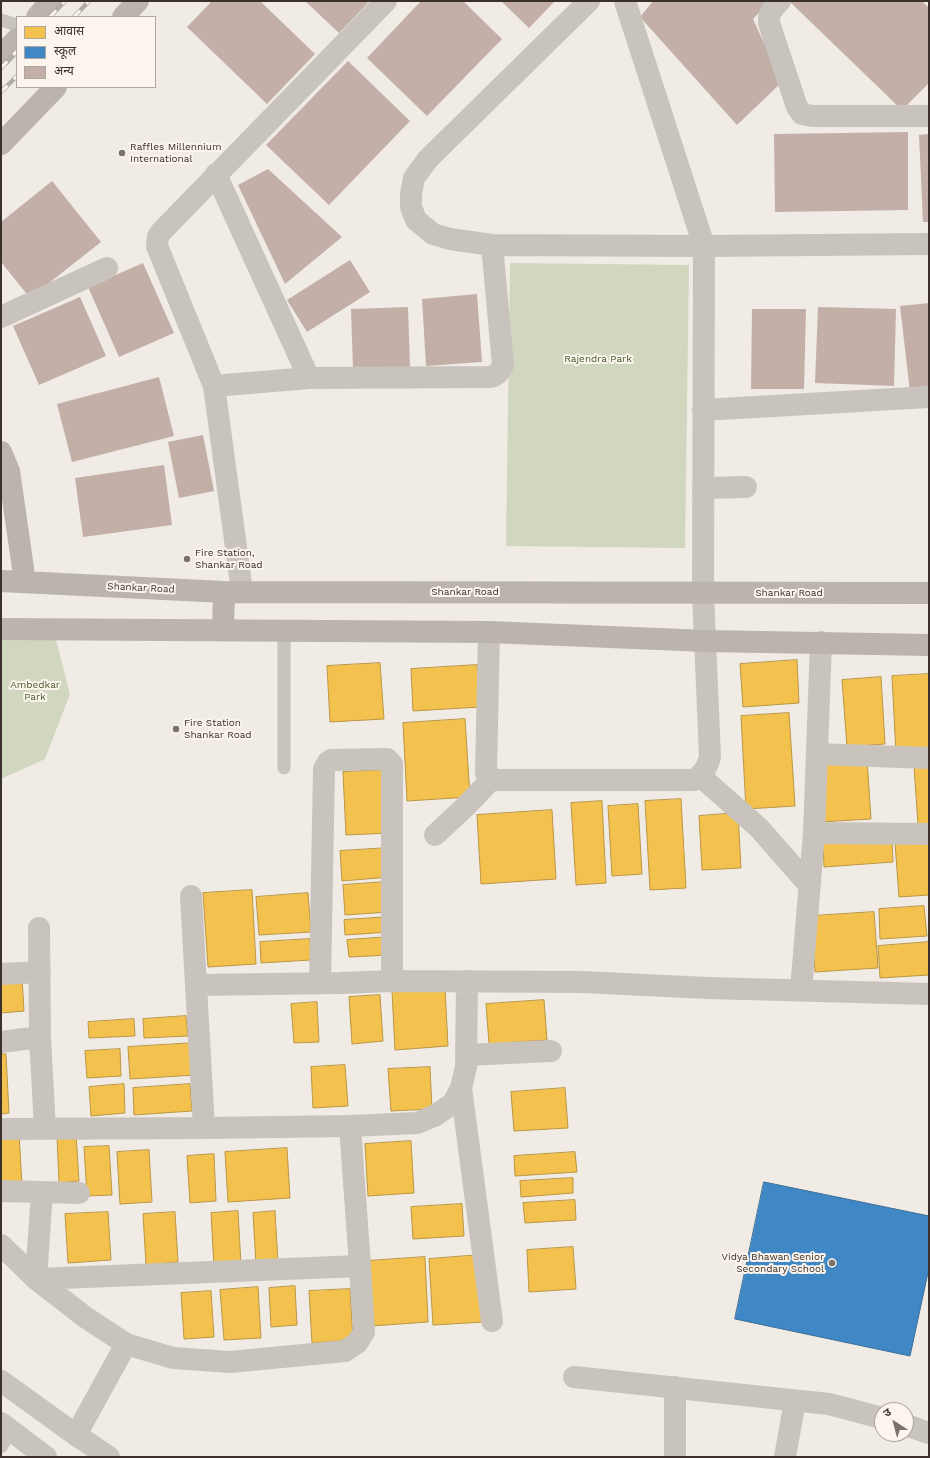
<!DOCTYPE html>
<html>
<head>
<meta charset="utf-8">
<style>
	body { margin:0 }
	#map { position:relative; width:930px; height:1458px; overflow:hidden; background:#f0ebe5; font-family:"Work Sans","Noto Sans Devanagari",sans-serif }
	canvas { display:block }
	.frame { position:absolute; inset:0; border:2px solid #3b302b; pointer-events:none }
	.legend { position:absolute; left:16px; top:16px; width:140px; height:72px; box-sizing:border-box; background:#fbf5ee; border:1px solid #aea6a0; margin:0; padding:5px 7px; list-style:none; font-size:12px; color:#3b302b }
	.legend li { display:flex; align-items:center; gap:8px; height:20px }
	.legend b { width:20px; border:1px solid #aea6a0 }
	.north { position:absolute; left:874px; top:1402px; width:40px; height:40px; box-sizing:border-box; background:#fbf5ee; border:1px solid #aea6a0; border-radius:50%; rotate:324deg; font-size:11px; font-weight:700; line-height:16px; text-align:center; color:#3b302b }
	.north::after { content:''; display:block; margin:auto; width:14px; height:18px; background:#7a716c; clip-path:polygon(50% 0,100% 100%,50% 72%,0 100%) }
</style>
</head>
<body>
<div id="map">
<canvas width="930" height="1458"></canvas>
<div class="frame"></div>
<ul class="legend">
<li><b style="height:11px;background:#f2c14e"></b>आवास</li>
<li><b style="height:11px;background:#3f88c5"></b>स्कूल</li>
<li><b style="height:11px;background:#c3afa7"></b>अन्य</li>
</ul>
<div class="north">उ</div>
</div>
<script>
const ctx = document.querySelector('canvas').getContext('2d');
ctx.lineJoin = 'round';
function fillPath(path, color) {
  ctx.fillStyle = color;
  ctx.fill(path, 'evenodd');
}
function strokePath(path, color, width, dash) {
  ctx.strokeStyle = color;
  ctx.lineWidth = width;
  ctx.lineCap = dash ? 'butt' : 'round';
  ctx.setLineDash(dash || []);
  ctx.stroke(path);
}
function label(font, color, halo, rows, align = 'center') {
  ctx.font = font + ' "Work Sans",sans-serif';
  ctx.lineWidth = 4;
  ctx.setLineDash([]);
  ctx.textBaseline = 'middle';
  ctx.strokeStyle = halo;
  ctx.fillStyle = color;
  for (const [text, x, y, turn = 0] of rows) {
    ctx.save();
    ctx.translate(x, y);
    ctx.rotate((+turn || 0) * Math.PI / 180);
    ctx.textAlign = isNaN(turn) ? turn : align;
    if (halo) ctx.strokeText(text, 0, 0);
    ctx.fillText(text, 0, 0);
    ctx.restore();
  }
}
const green = new Path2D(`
	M510,263L689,265L685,548L506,546Z
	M1,640H56L70,694L45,759L1,779Z`);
const homes = new Path2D(`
	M797,660L799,703L743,707L740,664Z
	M380,663L384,719L330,722L327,666Z
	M477,665L480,707L413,711L411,669Z
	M929,674V751L896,753L892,676Z
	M881,677L885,744L847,747L842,680Z
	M789,713L795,806L746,809L741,716Z
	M465,719L470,797L407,801L403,723Z
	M867,759L871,819L821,822L818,762Z
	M929,765V824L918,825L914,766Z
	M387,770L390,833L346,835L343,772Z
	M681,799L686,888L650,890L645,801Z
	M602,801L606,883L576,885L571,803Z
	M638,804L642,874L612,876L608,806Z
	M552,810L556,879L481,884L477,815Z
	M738,813L741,868L702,870L699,816Z
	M892,838L893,862L824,867L823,842Z
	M929,841V895L899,897L895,843Z
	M388,848L390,877L342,881L340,851Z
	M386,882L388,912L345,915L343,885Z
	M252,890L256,964L208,967L203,893Z
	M308,893L311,932L259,935L256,897Z
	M924,906L927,936L880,939L879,909Z
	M874,912L878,968L815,972L812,916Z
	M389,917L390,932L345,935L344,920Z
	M389,937L390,955L349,957L347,940Z
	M310,939L311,960L261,963L260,942Z
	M929,942V975L880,978L878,946Z
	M22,977L24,1011L1,1013V978Z
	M445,988L448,1046L395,1050L392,991Z
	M380,995L383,1041L352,1044L349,997Z
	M544,1000L547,1040L489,1044L486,1004Z
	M317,1002L319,1042L294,1043L291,1004Z
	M186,1016L188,1036L144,1038L143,1019Z
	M134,1019L135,1036L89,1038L88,1022Z
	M194,1043L196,1075L130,1079L128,1047Z
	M120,1049L121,1076L87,1078L85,1051Z
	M1,1054H6L9,1113L1,1114Z
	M345,1065L348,1106L313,1108L311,1067Z
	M430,1067L432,1109L391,1111L388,1069Z
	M124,1084L125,1113L91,1116L89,1087Z
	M190,1084L192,1111L134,1115L133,1088Z
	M565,1088L568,1128L514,1131L511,1092Z
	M19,1133L22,1185L1,1186V1134Z
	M76,1134L79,1181L59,1183L57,1136Z
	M411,1141L414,1193L368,1196L365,1144Z
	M109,1146L112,1195L87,1196L84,1147Z
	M287,1148L290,1198L228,1202L225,1152Z
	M149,1150L152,1202L120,1204L117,1152Z
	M575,1152L577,1172L515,1176L514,1156Z
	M214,1154L216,1201L190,1203L187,1156Z
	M573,1178V1193L521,1197L520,1181Z
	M575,1200L576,1220L525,1223L523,1203Z
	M462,1204L464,1236L413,1239L411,1207Z
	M238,1211L241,1265L214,1267L211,1213Z
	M275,1211L278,1264L256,1265L253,1213Z
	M108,1212L111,1260L68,1263L65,1214Z
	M175,1212L178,1262L146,1265L143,1214Z
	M573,1247L576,1289L529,1292L527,1250Z
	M480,1255L484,1322L433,1325L429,1259Z
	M425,1257L428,1322L371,1326L367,1261Z
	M295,1286L297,1325L271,1327L269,1288Z
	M258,1287L261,1338L224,1340L220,1290Z
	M350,1289L353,1340L312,1343L309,1291Z
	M211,1291L214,1337L184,1339L181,1293Z`);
const schools = new Path2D(`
	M764,1182L929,1216V1268L910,1356L735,1319Z`);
const building = new Path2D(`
	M212,1H260L315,54L267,104L187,27Z
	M305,1H366L368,3L339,33Z
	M421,1H463L502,39L427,116L367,58Z
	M501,1H555L529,28Z
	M653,1H770L753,19L782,82L737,125L640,17Z
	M791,1H922L929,8V83L902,110L790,2Z
	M348,61L410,121L329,205L266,145Z
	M908,132V210L775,212L774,134Z
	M929,134V222H923L919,135Z
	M268,169L342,237L285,284L238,185Z
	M52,181L101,242L30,298L1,262V222Z
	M350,260L370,292L307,332L287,300Z
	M143,263L174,333L119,357L88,287Z
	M477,294L482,362L426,366L422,299Z
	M80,297L106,356L39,385L13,326Z
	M929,303V389L910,392L900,306Z
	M408,307L410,367L353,369L351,309Z
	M818,307L896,309L894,386L815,383Z
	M752,309H806L804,389H751Z
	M159,377L174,436L72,462L57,404Z
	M203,435L214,491L179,498L168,442Z
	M164,465L172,525L83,537L75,478Z`);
const service = new Path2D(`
	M1,20L17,25
	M284,768V631
	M1,1447L11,1431`);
const minor = new Path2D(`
	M589,1L428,159L414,178L411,194V207L416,220L433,234L450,239L492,245L704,246L929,244
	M780,1C773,8 768,13 769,23L797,107L802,114L812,116H929
	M216,174L309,378
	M1,317L107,268
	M214,386L309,378L490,377C497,375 500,372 503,365L492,245
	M703,410L929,397
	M703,488L746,487
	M242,591L214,386L157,246L158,236L161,232L386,1
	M489,632L486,773L488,777L497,780H694C703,774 707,768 710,757L703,593L704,246L625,1
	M817,754L929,758
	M700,776L759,828L809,885
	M814,833L929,834
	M435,835L465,807L492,779
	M191,896L196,985
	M39,928L40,1037L45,1129
	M1,974L40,972
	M467,981L466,1067L461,1088L453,1103L436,1115L417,1123L350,1126L204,1128L196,985L341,983L392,981L582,982L708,988L929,994
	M320,983L324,769L328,762L331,760L387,759L392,764V981
	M801,990L814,833L821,642
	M1,1042L40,1037
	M466,1055L551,1051
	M461,1088L492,1321
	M1,1129L204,1128
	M1,1191L79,1193
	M42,1192L36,1279L85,1317L126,1344L173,1358L230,1362L345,1351L357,1343L364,1332L360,1266
	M1,1245L36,1279L360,1266L350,1126
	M574,1377L829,1404L882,1418
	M675,1387V1457
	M906,1425L929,1433
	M76,1435L126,1344
	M785,1457L795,1401`);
const tertiary = new Path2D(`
	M1,1381L76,1435L109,1457
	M1,1423L46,1457`);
const secondary = new Path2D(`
	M37,17L51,1
	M123,17L138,1
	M1,56L17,39
	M1,144L56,87
	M1,452L9,471L25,582
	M1,581L224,592L929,593
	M1,629L489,632L706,641L929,645
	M223,629L224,592`);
const rail = new Path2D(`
	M50,17L65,1
	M74,17L89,1
	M1,68L17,51
	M1,92L17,76`);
const markers = [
	[122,153,4,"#7a716c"],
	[187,559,4,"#7a716c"],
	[176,729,4,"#7a716c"],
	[832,1263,4,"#7a716c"]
];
const poiNames = [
	["Raffles Millennium",130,147],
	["International",130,159],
	["Fire Station,",195,553],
	["Shankar Road",195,565],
	["Fire Station",184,723],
	["Shankar Road",184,735],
	["Vidya Bhawan Senior",824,1257,"right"],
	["Secondary School",824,1269,"right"]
];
const parkNames = [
	["Rajendra Park",598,359],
	["Ambedkar",35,685],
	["Park",35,697]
];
const streetNames = [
	["Shankar Road",141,588,3],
	["Shankar Road",465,592],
	["Shankar Road",789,593]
];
fillPath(green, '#d1d6bf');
fillPath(homes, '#f2c14e');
strokePath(homes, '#bb9644', 1);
fillPath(schools, '#3f88c5');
strokePath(schools, '#3e6e97', 1);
fillPath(building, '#c3afa7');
strokePath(service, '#c9c3be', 13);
strokePath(minor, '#c9c3be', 22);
strokePath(tertiary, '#c9c3be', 22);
strokePath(secondary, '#bab3ae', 22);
strokePath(rail, '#b1aca8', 4.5);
strokePath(rail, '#fbf5ee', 3, [9]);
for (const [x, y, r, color] of markers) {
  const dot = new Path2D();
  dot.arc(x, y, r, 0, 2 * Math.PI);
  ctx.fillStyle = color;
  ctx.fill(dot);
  strokePath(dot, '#fbf5ee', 1.5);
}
label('10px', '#3b302b', '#fbf5ee', poiNames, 'left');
label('10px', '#4a5a2e', '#fbf5ee', parkNames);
label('10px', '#3b302b', '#fbf5ee', streetNames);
</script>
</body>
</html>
